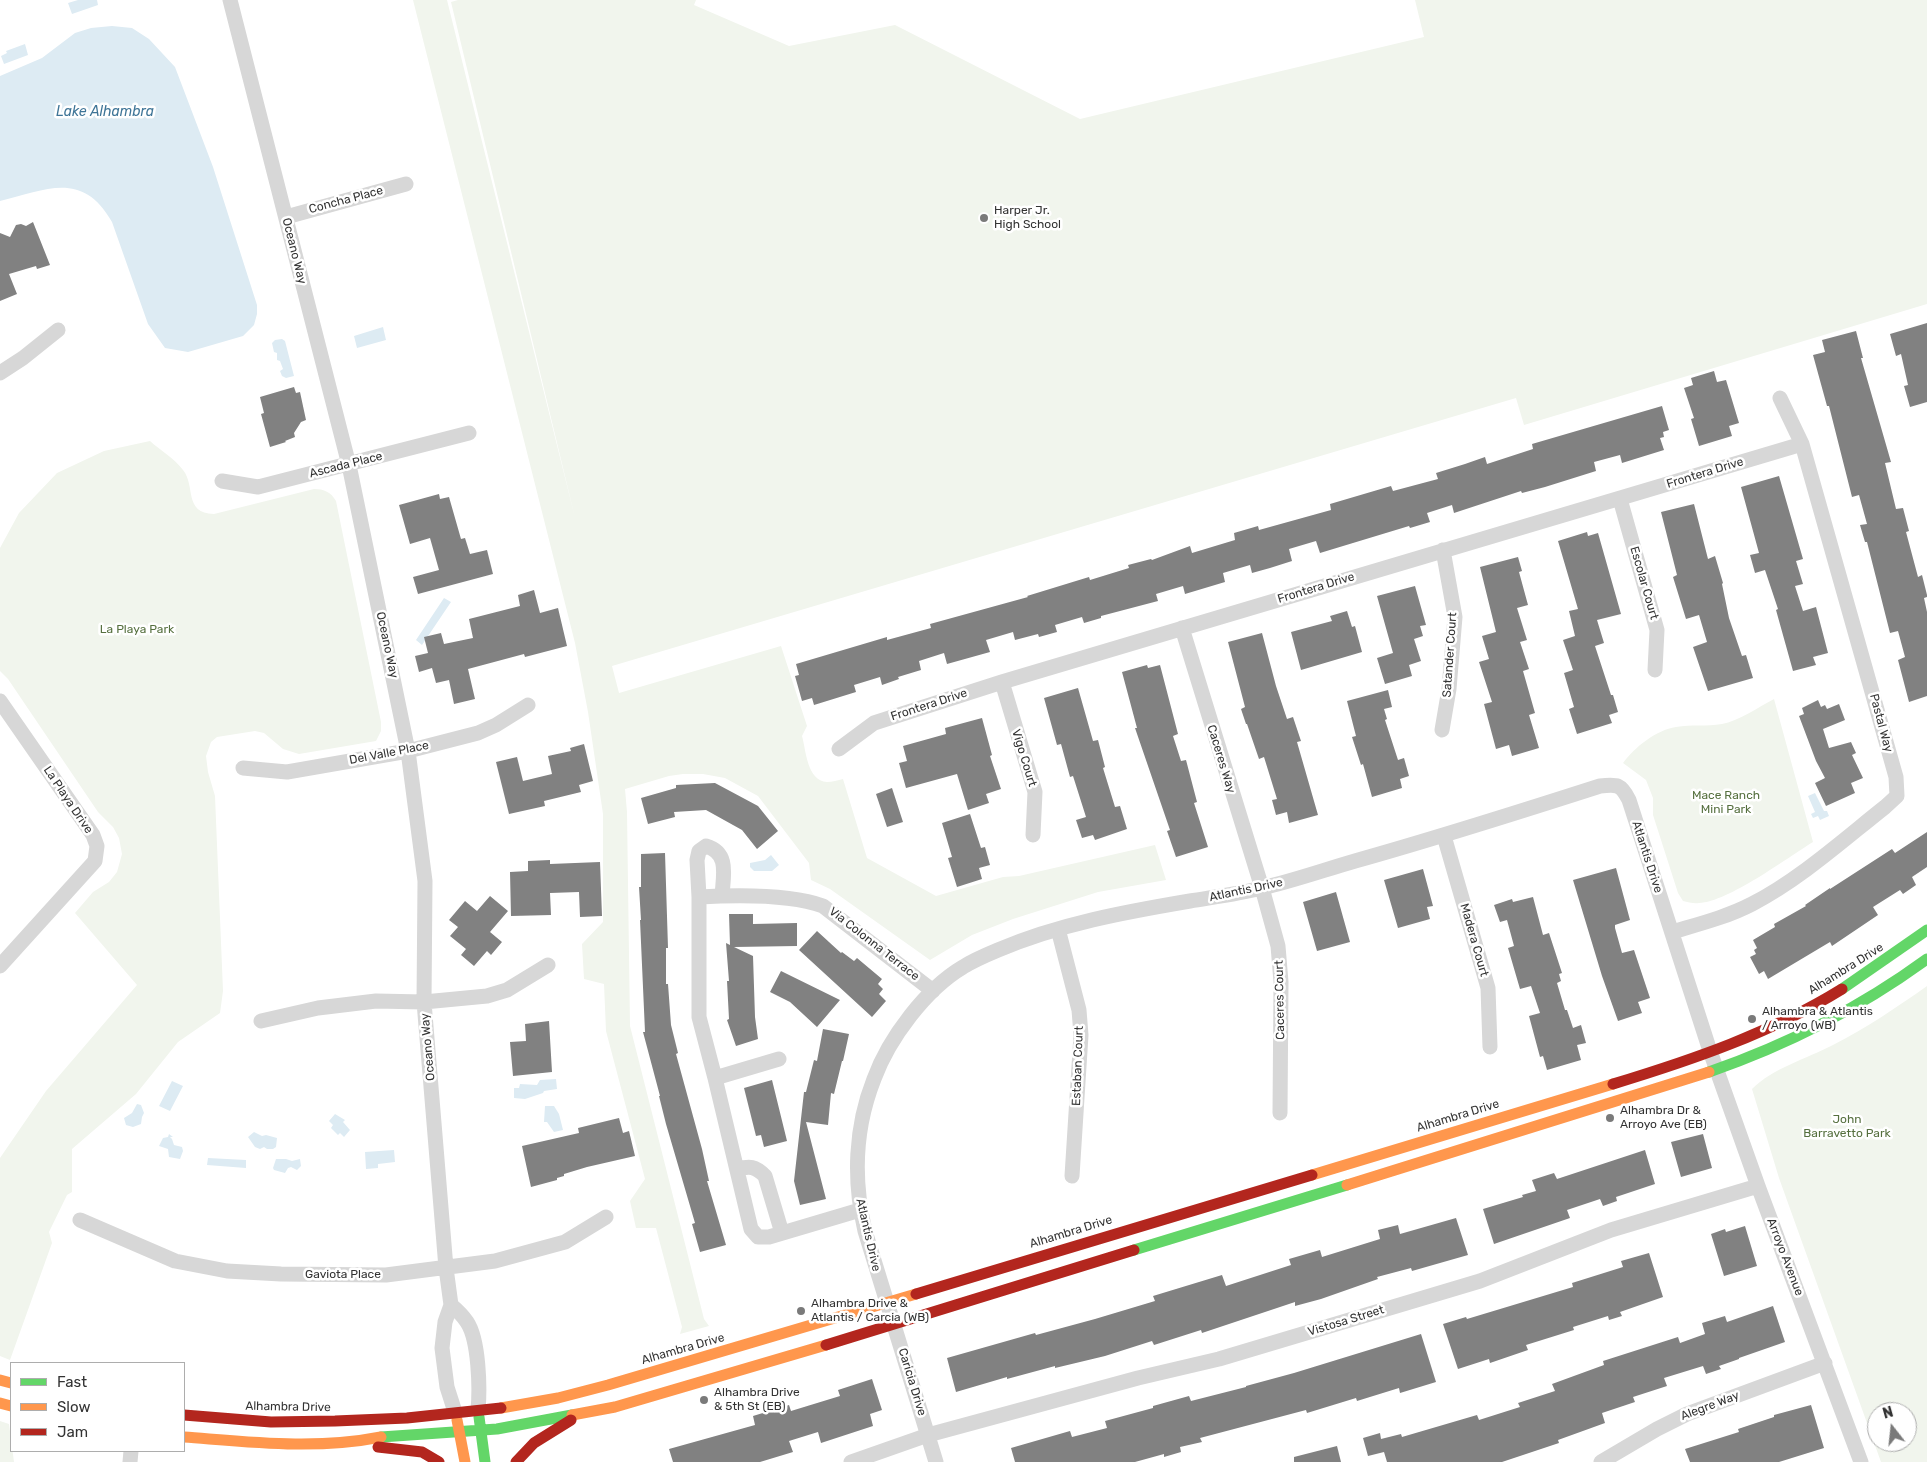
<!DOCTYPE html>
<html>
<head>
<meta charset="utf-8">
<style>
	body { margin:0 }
	#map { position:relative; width:1927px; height:1462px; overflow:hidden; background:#fff; font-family:Rubik,sans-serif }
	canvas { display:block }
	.legend { position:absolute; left:10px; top:1362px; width:175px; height:90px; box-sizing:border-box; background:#fff; border:1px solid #adadad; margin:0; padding:6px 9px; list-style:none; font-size:15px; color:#333 }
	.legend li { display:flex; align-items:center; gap:10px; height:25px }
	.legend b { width:25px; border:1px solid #adadad }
	.north { position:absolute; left:1867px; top:1402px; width:50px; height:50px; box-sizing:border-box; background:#fff; border:1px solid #adadad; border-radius:50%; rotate:344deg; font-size:14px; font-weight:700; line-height:20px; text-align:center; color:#333 }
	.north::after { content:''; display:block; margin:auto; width:18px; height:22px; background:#7a7a7a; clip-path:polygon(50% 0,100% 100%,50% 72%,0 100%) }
</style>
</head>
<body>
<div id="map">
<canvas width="1927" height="1462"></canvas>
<ul class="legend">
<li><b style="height:6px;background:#63d668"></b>Fast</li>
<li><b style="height:6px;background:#ff974d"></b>Slow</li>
<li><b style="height:6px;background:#b3261e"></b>Jam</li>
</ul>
<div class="north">N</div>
</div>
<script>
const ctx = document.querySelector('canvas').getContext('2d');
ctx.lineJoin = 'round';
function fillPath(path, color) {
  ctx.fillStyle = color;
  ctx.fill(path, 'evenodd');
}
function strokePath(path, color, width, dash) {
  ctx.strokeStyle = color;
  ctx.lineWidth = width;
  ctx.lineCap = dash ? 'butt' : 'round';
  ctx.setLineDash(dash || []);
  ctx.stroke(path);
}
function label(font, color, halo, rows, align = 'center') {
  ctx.font = font + ' Rubik,sans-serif';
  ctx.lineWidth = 5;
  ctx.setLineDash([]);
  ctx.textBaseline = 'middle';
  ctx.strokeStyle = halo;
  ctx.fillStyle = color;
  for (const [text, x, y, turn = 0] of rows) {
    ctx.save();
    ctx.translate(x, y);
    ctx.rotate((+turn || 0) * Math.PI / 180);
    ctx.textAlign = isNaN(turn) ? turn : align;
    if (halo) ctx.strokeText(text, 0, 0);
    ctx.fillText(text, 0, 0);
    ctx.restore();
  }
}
const green = new Path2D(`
	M413,0H447L576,522L451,2L458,0H696L694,5L789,46L895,25L1080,119L1424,37L1415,0H1927V304L1524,425L1516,398L612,666L619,693L781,646L807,726L802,736C806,750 807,781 827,782C832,782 838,780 843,779L867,858L936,896L1003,877L1019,876L1155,845L1166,880L1098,892L1013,919L972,935L930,960L830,889L811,880L809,863L758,796L725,778L703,774H683L669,776L625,789L627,812L630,1026L704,1319L709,1326L680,1334L682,1327L656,1228H636L630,1201L645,1179L606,1031L604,984L584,979L582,944L603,922V814L588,712L575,643Z
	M150,441C160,450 175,459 183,470C196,486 183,513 214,514L314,489C324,489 331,492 336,501L381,722V731L376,741L299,754L283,749L264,733L255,731L217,737L211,742L206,756L208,772L215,796L223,991L220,1013L178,1042L136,1094L72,1149V1192L67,1195L49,1232L52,1243L10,1360L0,1356V1158L46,1091L137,985L75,913L93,892L109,882L117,872L122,854L119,838L113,827L98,812L8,679L0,671V548L19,513L57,473L104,451Z
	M1774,699L1813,842C1787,858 1728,902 1699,903C1694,904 1688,902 1683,901L1678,893L1653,815V798L1646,780L1623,763C1635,747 1656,730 1676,727C1691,724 1707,727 1722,724C1738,721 1759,707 1774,699Z
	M1927,986V1462H1881L1779,1178L1752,1089C1773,1068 1806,1059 1833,1045C1866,1028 1896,1008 1927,986ZM1877,1412H1907V1442H1877Z
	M0,1421L9,1424L14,1462H0Z`);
const water = new Path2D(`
	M78,0H97L98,5L72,14L68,3Z
	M112,26L132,28L149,39L175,67L213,167L257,305V314L254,325L243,336L188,352L165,348L148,324L112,222C82,170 47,190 0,201V76L42,58L75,33L91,28Z
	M25,44L28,55L4,64L1,56L7,53L6,51Z
	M383,327L386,340L357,348L354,336Z
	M282,339L285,341L294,376L286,378L282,376L280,371L283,369L280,361L277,360V353L274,352L272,343L275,340Z
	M444,598L451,602L422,645L416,640Z
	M1815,793L1824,811H1827L1829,816L1820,820L1818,816L1813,818L1811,814L1815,812L1808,796Z
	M771,855L779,865L772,871H754L750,867V863L765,860Z
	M556,1079L557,1089L544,1091L543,1093L525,1099L514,1098V1088H519L520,1084L537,1085L540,1080Z
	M172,1081L183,1086L170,1111L159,1106Z
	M137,1104L141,1105L144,1113L142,1117L141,1124L133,1127L126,1125L124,1118L132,1113Z
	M545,1106H554L559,1114L563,1130L554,1132L547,1122H544Z
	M335,1114L345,1120L343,1122L350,1130L344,1137L340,1133L338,1135L331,1128L333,1125L329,1121Z
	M254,1132L262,1136L266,1135L277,1138L276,1147L273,1149H267L264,1147L260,1149L255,1147L248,1137Z
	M169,1134L173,1137H170L172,1139L174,1145L182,1147L183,1151L180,1159L169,1157L168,1149L159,1146L163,1138L168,1137Z
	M394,1150L395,1162L378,1164V1168L366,1169L365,1152Z
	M208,1158L246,1160V1168L207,1165Z
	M276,1159H286L292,1161L300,1159L301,1166L297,1170L291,1167L288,1168L285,1173L274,1170L273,1168Z`);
const building = new Path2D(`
	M33,222L50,265L37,269L36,266L9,274L17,294L0,301V233L10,237L16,225L21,224L26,226Z
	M1927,323V402L1910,407L1904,386L1908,385L1901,354L1896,356L1890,334Z
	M1856,331L1863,358H1861L1891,462L1885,463L1896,509L1903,508L1909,531L1906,532L1918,577L1922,575L1927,595V597L1924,598L1927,612V696L1909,702L1898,660L1905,657L1898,631L1890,633L1867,542H1865L1860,525L1867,524L1859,495L1852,497L1829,406H1827L1813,355L1825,352L1822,340Z
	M1714,371L1717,382L1726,380L1739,423L1729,426L1732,436L1699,446L1691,419L1694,418L1684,388L1693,385L1691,378Z
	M294,387L296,393L300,392L306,420L301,422L294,433L295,437L285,441L286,442L270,447L261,414L264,413L260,397Z
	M1662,406L1669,430L1663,432L1664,437L1660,438L1664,450L1622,463L1620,455L1594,462L1596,471L1545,487L1522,493L1521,491L1454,513L1452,505L1427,513L1430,522L1410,528L1409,526L1320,553L1316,541L1289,549L1292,561L1270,568L1252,573L1250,565L1223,573L1225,582L1185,594L1183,586L1156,594L1158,601L1101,616V618L1084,623L1082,617L1055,625L1057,632L1039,637L1038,634L1015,640L1013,632L986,640L990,652L947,664L944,653L919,661L921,670L898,677L899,679L882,685L880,677L854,685L856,692L814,705L812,698L802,701L795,676L799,675L796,664L887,637V640L931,628L930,624L1028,597L1027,596L1089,577L1090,580L1129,568L1128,565L1151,559L1152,560L1190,546L1192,553L1235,540L1234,533L1258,526L1259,530L1331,510L1330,504L1391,486L1393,491L1438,479L1436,473L1465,464L1485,457L1487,464L1533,449L1532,444Z
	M1779,476L1803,559L1796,561L1803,584L1795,586L1803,611L1816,607L1828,653L1813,657L1816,665L1793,671L1776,610L1778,609L1765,570L1755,573L1750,555L1759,553L1741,487Z
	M439,494L440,499L449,497L461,539L465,538L470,554L487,550L493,574L418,594L413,577L439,570L430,538L410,544L399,505Z
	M1694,504L1708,559L1715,556L1723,583L1722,584L1729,618L1742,656L1746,655L1753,678L1708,691L1693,647L1707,642L1699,615L1686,619L1673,577L1677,575L1661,512Z
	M1587,532L1588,536L1598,533L1621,614L1597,620L1604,643L1595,646L1611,695H1613L1618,712L1609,715L1612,723L1577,734L1569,709L1574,707L1564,673L1573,670L1563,640L1575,636L1569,611L1578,609L1558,541Z
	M1518,557L1522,571L1519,572L1528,605L1517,608L1527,640L1520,642L1529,669L1523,671L1535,713L1529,715L1539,748L1512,756L1509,745L1496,749L1484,704L1492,702L1479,662L1489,659L1482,636L1496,632L1480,567Z
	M1415,586L1426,625L1420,626L1423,636L1414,639L1421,661L1409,665L1412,676L1385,684L1377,658L1393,653L1377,596Z
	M534,590L540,613L558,608L567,646L525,657L524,654L468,669L475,699L454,704L449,680L436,683L432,668L419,672L415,656L428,653L424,637L441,633L444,644L473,638L469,619L520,606L518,595Z
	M1347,611L1352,627L1355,626L1362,652L1301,670L1291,632L1332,621L1330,616Z
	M1262,633L1276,686L1287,719L1293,717L1301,741L1297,742L1318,815L1289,823L1287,812L1276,815L1272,800L1277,799L1264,757L1259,759L1247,724H1246L1241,709L1245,707L1228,642Z
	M1147,665L1148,668L1160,665L1178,734L1173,736L1181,761L1186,760L1197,802L1194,803L1208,847L1176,857L1167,831L1170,830L1135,728H1137L1122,672Z
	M1078,688L1093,741L1098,740L1105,767L1103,768L1115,807L1120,806L1127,829L1095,840L1093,835L1082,838L1076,820L1086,817L1073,776L1070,777L1061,744L1057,745L1044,698Z
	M1388,690L1392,707L1384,709L1387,719L1385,720L1398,760L1404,758L1409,776L1400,779L1402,788L1372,797L1363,764L1361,765L1352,737L1356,736L1347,701Z
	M1818,700L1821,707L1825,705L1827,709L1839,704L1845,720L1823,729L1829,748L1851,742L1856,753L1852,755L1863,778L1851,783L1855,793L1826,806L1815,783L1825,778L1816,761L1799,716L1804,714L1802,708Z
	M982,718L992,755L990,756L1001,789L986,794L989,803L968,810L957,774L906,788L899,763L907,761L903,746L946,734L945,728Z
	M584,744L593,781L579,785L581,792L544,801L545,806L509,814L496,762L517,757L523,781L552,774L548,756L571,751L570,748Z
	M715,783L758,806L778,831L757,849L742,830L706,810L674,812L675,817L648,824L641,798L676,788V785Z
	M892,788L903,822L887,827L876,794Z
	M970,814L981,848L985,847L990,865L979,868L982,879L957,887L948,858L952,857L942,823Z
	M1927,832V867L1912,877L1916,885L1903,894L1900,890L1873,907L1878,915L1832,946L1830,942L1768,979L1764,971L1759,974L1750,957L1756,954L1754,950L1757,948L1753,940L1775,927L1774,924L1806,906L1805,905L1830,888V889L1892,849L1895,853Z
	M665,853L668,948H666V984H668L671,1025L678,1053L676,1054L702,1149L709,1181H707L726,1245L700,1252L692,1224L695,1223L666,1124L659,1096H660L643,1032H645L640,920H641L639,887H641V854Z
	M550,860V864L600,862L602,916L580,917L579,892L550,893L551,915L511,916L510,872L528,871V861Z
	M1616,868L1630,920L1615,925V928L1622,953L1634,950L1650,998L1638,1002L1642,1013L1618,1021L1602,976L1573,880Z
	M1423,869L1433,906L1427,907L1430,919L1398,928L1384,880Z
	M1336,892L1350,942L1317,951L1303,902Z
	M490,896L508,911L490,932L502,942L491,955L487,951L474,966L461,955L466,949L450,936L458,927L449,920L465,901L477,911Z
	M1533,897L1543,935L1549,933L1562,973L1559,974L1561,981L1557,983L1565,1010H1567L1573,1028L1581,1025L1586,1043L1577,1045L1581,1060L1547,1070L1543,1056L1540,1057L1529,1016L1540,1013L1531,986L1520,989L1508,948L1514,946L1507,920L1500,922L1494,905L1512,899L1513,902Z
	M729,914H753V924L797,923V946L734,947L753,956L755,1017L758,1039L736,1046L727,1020L729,1019L727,981H729L726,943L730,945Z
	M817,931L841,953L842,952L854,961L857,958L882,979L878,984L883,989L879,994L886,1001L872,1017L799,950Z
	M781,971L840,1000L817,1027L790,1002L770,992Z
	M549,1021L552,1072L513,1076L510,1042L526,1041L525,1024Z
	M823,1029L849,1034L843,1061H842L834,1094L831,1093L828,1125L806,1122L826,1199L800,1205L794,1181L804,1092H806L814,1060L817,1061Z
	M772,1080L787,1141L764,1147L761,1135L756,1136L744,1088Z
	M619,1118L623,1133L629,1131L635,1156L587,1167L564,1174V1176L557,1178V1180L531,1187L522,1146L579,1133L578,1128Z
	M1703,1134L1712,1168L1681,1177L1671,1142Z
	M1645,1150L1655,1184L1616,1197L1617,1201L1603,1206L1600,1199L1567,1210L1570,1218L1494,1244L1483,1209L1523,1197L1522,1195L1536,1191L1532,1180L1554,1173L1557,1179Z
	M1456,1218L1468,1255L1412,1271L1411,1268L1377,1277L1378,1279L1321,1299L1295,1306V1302L1202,1333L1201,1330L1154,1345L1152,1341L1105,1356L1055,1368V1366L1007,1379V1377L956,1392L947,1358L1035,1333L1036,1335L1095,1319L1155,1301L1153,1296L1222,1275L1226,1286L1291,1265L1289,1259L1320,1250L1322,1257L1380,1239L1378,1230L1398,1225L1400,1234Z
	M1745,1226L1757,1266L1724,1276L1711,1234L1725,1229L1726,1232Z
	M1649,1253L1663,1297L1620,1312L1622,1316L1609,1320L1608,1316L1573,1327L1574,1330L1526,1345L1528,1350L1490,1363L1489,1359L1458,1369L1443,1324L1466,1317L1467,1319L1573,1287L1572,1283L1623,1267L1621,1261Z
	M1773,1306L1785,1342L1739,1358V1359L1719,1366L1721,1369L1706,1374L1703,1366L1664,1378L1667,1386L1633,1397L1635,1402L1602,1413L1605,1423L1558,1440L1559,1443L1502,1462H1387L1384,1452L1368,1456L1363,1438L1380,1433L1381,1439L1401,1434L1402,1437L1477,1415L1479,1420L1520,1407L1518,1403L1555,1391L1552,1384L1604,1365L1603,1361L1678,1337L1680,1343L1705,1334L1702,1323L1725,1316L1727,1322Z
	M1421,1334L1436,1382L1400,1393L1399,1388L1357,1401L1356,1398L1307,1413L1306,1410L1200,1438L1202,1442L1180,1447L1181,1452L1164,1457V1454L1135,1462H1015L1011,1448L1070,1431L1072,1437L1107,1428L1105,1421L1153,1408V1406L1189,1396L1191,1401L1246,1387V1386L1294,1373Z
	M872,1379L882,1410L870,1414L873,1426L821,1443L818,1432L789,1441L793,1452L760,1462H673L669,1449L755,1425L753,1416L789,1405L791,1411L840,1396L838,1390Z
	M1811,1405L1824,1448L1779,1462H1690L1685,1449L1739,1432L1738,1429L1774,1417V1415Z
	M1337,1446L1341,1462H1294V1457Z`);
const street = new Path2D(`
	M230,0L349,465L408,751L425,881L424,1002L446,1268L451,1305L445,1322L442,1348L447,1387L455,1412
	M286,217L406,184
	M0,373L23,358L58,330
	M222,481L258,487L469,433
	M1620,499L1657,630L1655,670
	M1182,628L1262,888L1278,946L1281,982L1280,1113
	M1002,682L1035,792L1033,835
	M0,701L93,835L97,846L95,861L0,966
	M1442,730L1449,689L1455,617L1443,550
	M839,749L874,723L1002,682L1802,444
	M243,768L287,772L408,751L478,733L496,725L528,705
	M1444,836L1488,988L1490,1047
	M722,896C723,876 730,853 706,846L699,851L697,860L699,897V1017L715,1078L751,1229L758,1237H769L860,1210
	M699,897C735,895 790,894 823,906L933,991
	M1058,929L1079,1010L1081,1035L1072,1176
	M1672,932C1699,924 1727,917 1752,904C1800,879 1842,841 1885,807L1897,796L1896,777L1802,444L1780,398
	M261,1021L318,1008L376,1001L424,1002L487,996L507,990L548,965
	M715,1078L779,1059
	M737,1169C750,1166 755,1166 765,1176L782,1233
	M80,1220L175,1261L227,1271L281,1274L386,1275L495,1261L565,1242L606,1217
	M451,1305C457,1310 463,1316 467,1322C479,1340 480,1388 478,1410
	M130,1462L131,1451
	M851,1462L928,1435L1138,1378L1219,1359L1480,1281L1611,1230L1758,1186
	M936,1462L865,1231C853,1180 855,1127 874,1079C889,1038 926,989 963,967C974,960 986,955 998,950C1059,924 1125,912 1190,901C1214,897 1238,894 1262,888C1293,881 1324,870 1355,861C1437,838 1519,812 1600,786C1617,784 1621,784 1629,800L1710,1051L1758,1186L1861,1462
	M1601,1462L1657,1429L1687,1414L1825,1363`);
const fast = new Path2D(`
	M1842,989L1927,930
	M1709,1072C1787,1045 1860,1008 1927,959
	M1134,1250L1347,1185
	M479,1417L485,1462
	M381,1437L497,1429L572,1415`);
const slow = new Path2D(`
	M1312,1175L1613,1084
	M1347,1185L1709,1072
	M0,1380L11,1383
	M0,1403L11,1406
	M501,1408L558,1398L608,1385L916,1294
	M572,1415L615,1407L826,1345
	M457,1420L465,1462
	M184,1437C250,1442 315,1450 381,1437`);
const jam = new Path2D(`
	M1613,1084C1692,1060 1771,1033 1842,989
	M916,1294L1312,1175
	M826,1345L1134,1250
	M184,1415L271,1422L335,1421L407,1418L501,1408
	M378,1447L422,1452L439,1462
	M516,1462L534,1443L571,1420`);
const markers = [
	[984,218,5,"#7a7a7a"],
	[1752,1019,5,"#7a7a7a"],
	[1610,1118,5,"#7a7a7a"],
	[801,1311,5,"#7a7a7a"],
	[704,1400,5,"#7a7a7a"]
];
const streetNames = [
	["Concha Place",346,200,-15],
	["Oceano Way",294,251,76],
	["Ascada Place",346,465,-14],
	["Frontera Drive",1705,473,-17],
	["Escolar Court",1644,583,74],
	["Frontera Drive",1316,588,-17],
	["Oceano Way",387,645,78],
	["Satander Court",1450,655,-86],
	["Frontera Drive",929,705,-18],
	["Pastal Way",1881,723,75],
	["Del Valle Place",389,753,-11],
	["Vigo Court",1024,758,73],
	["Caceres Way",1221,759,73],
	["La Playa Drive",68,800,56],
	["Atlantis Drive",1647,857,72],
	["Atlantis Drive",1246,890,-12],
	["Madera Court",1474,940,74],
	["Via Colonna Terrace",874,944,38],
	["Alhambra Drive",1846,969,-32],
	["Caceres Court",1280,1000,-91],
	["Oceano Way",428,1047,-95],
	["Estaban Court",1078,1066,-88],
	["Alhambra Drive",1458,1116,-17],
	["Alhambra Drive",1071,1232,-17],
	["Atlantis Drive",868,1235,77],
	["Arroyo Avenue",1785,1257,69],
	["Gaviota Place",343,1275],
	["Vistosa Street",1346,1321,-17],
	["Alhambra Drive",683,1349,-16],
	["Caricia Drive",912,1382,73],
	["Alegre Way",1710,1406,-21],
	["Alhambra Drive",288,1407,1]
];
const poiNames = [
	["Harper Jr.",994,211],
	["High School",994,225],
	["Alhambra & Atlantis",1762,1012],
	["/ Arroyo (WB)",1762,1026],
	["Alhambra Dr &",1620,1111],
	["Arroyo Ave (EB)",1620,1125],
	["Alhambra Drive &",811,1304],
	["Atlantis / Carcia (WB)",811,1318],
	["Alhambra Drive",714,1393],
	["& 5th St (EB)",714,1407]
];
const parkNames = [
	["La Playa Park",137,630],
	["Mace Ranch",1726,796],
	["Mini Park",1726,810],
	["John",1847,1120],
	["Barravetto Park",1847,1134]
];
const waterNames = [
	["Lake Alhambra",105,112]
];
fillPath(green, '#f1f5ed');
fillPath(water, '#ddebf3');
fillPath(building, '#818181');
strokePath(street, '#d7d7d7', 15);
strokePath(fast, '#63d668', 11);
strokePath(slow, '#ff974d', 11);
strokePath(jam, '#b3261e', 11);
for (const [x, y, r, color] of markers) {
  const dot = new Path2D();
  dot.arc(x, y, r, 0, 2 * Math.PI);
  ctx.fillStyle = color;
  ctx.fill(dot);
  strokePath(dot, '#fff', 2);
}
label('12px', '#333', '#fff', streetNames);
label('12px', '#333', '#fff', poiNames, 'left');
label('12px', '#56703f', '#fff', parkNames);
label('italic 14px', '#3f7597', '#fff', waterNames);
</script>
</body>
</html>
